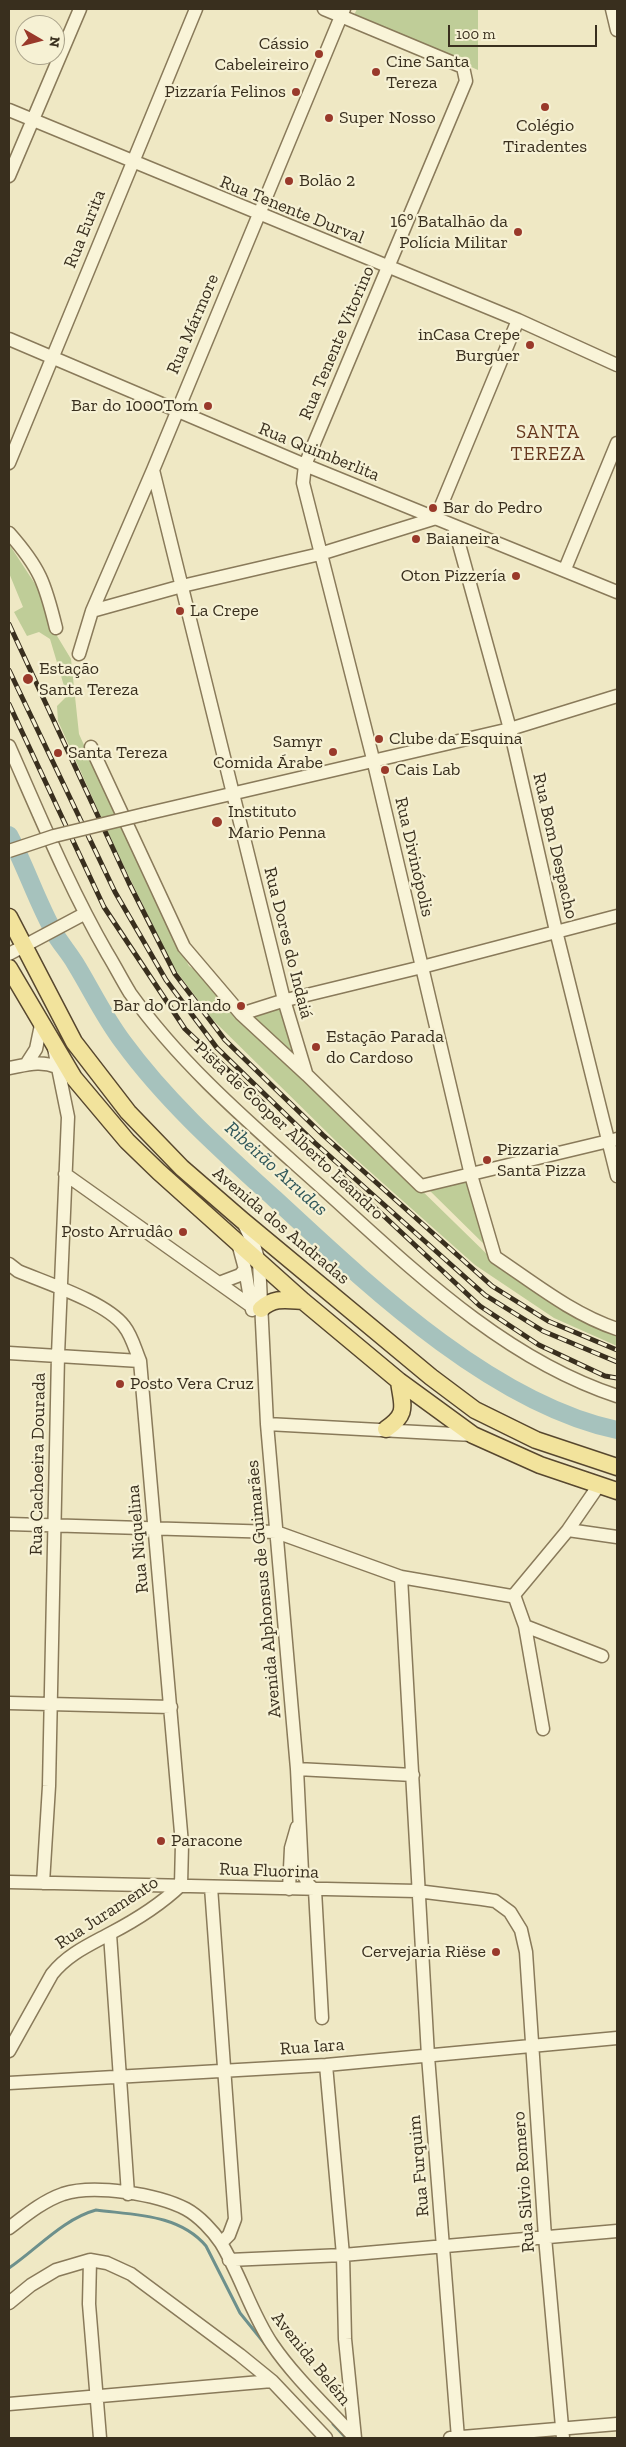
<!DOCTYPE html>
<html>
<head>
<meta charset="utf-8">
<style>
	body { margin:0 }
	#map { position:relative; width:626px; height:2447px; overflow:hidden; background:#efe8c4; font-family:"Zilla Slab",serif }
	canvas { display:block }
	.frame { position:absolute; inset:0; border:10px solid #392f1e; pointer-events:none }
	.north { position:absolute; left:15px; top:15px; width:50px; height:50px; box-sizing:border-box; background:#f6f1d4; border:1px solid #aaa38b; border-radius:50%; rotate:98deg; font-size:14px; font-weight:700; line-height:20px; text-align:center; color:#392f1e }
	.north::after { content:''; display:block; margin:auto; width:18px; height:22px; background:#99392a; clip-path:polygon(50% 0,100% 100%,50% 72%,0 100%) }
	.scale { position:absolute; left:448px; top:25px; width:149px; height:22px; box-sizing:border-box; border:2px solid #392f1e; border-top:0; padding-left:6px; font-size:15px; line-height:18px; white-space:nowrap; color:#392f1e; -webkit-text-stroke:4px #f6f1d4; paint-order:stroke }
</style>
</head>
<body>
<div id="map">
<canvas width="626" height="2447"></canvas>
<div class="frame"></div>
<div class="north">N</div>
<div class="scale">100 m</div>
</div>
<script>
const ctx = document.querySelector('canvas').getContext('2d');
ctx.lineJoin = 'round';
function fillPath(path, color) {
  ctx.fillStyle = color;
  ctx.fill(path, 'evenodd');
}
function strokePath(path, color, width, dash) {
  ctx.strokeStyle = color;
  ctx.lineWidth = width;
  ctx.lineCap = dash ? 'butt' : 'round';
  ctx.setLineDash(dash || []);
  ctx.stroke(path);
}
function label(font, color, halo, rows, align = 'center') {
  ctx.font = font + ' "Zilla Slab",serif';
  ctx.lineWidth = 4.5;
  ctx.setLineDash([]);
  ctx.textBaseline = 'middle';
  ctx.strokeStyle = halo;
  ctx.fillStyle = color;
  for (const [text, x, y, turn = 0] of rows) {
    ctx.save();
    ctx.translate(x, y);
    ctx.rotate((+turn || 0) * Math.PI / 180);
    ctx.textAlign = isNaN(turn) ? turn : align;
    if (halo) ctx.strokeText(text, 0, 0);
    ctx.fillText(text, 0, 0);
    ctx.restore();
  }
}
const green = new Path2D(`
	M357,9H478V70L354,15Z
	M9,544L39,590L51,626L71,659L79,734L150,891L189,966L197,971L497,1264L617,1331V1346L554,1318L475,1265L340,1145L213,1020L174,968L116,850L58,721L57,706L67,696L50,639L39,632L27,636L14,612L23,607L9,573Z
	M280,1004L301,1067L247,1015Z
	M470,1179L493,1253L426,1187Z`);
const stream = new Path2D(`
	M9,2268C37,2249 63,2219 96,2210C134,2215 179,2214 206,2246L240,2313L265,2344
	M333,2424L346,2438`);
const river = new Path2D(`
	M9,835C26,867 37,902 55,934C61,944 69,953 75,963C91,989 104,1017 123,1042C166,1101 221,1150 275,1199C368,1285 491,1403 617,1430`);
const minor = new Path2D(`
	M324,9L463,67L466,81L305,465L303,483L373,759L471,1175L495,1257C534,1283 572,1314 617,1329
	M612,9L617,30
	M9,110L518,320L617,365
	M9,176L80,9
	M9,339L305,465L617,592
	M9,463L196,9
	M153,470L284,1000L306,1073
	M454,526L510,729L556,931L617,1176
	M9,533C40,568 45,583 56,628
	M565,569L617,443
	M92,611L182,586L320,554L436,518L518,320
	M79,654L92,611L153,470L344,9
	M9,746C40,816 69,887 107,953C115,966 122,980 130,993C183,1067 252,1125 320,1186C409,1266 501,1358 617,1396
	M91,747L184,947L241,1014L307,1075L421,1186L617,1139
	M145,814L510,729L617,696
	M9,954L84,914
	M241,1014L282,1001L422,967L617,916
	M27,1063L36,1049L41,1025
	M9,1068C26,1065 40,1060 57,1067
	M65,1174L251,1306
	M243,1222L254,1245L259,1262L267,1424L297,1769L302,1872L309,1885L315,1890
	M238,1243L245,1269L252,1310
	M9,1264L18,1271C46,1283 106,1302 124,1326C132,1336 135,1349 140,1361L182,1844L181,1885
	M219,1283L240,1275L245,1269
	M9,1353L140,1361
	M267,1424L473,1435
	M9,1524L276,1532L401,1577L511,1596L514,1595L568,1530L599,1485
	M568,1530L617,1537
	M401,1577L428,2056L458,2438
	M514,1595L525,1626L543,1729
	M525,1626L602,1656
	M9,1703L171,1707
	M297,1769L413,1775
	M9,1882L417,1891L482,1899L495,1901L510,1912L521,1930L526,1952L545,2237L563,2438
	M43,1883L49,1786L58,1355L68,1117L54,1048
	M211,1887L235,2219L229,2235L221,2243
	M289,1889L291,1848L297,1827
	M315,1890L322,2018
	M110,1934L128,2194
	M9,2051L52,1974C68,1954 89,1945 111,1933C136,1920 160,1905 181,1885
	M326,2065L343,2255L345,2339L355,2438
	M9,2083L326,2065L617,2038
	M9,2228C26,2215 43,2201 63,2194C94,2184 157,2194 186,2209C199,2216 213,2231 221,2243C241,2276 251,2313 272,2344C295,2378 328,2408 355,2438
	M90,2260L89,2304L100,2438
	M229,2260L343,2255L617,2231
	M9,2303L31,2285L56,2270L90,2260L107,2263L131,2274L240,2355L272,2381L326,2438
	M9,2404L272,2381
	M450,2438L617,2424`);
const major = new Path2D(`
	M9,917L74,1042L128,1112L182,1168L242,1220L431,1377L475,1410L536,1440L617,1467
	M9,968L74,1078L127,1141L159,1172L303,1301L399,1381L473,1435L540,1465L617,1491
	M261,1309C274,1297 286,1300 303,1301
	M386,1429C409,1413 402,1406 399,1381`);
const rail = new Path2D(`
	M9,624L129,883L175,974L225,1040L323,1135L492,1286L548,1321L617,1350
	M9,670L115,892L166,980L217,1048L315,1143L485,1295L543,1331L617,1362
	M9,704L104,907L185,1029L264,1104
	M339,1174L480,1306L539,1345L605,1376L617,1378`);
const minorBridge = new Path2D(`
	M9,851L54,836L145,814`);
const markers = [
	[319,54,5,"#99392a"],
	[376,72,5,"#99392a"],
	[296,92,5,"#99392a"],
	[545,107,5,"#99392a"],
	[329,118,5,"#99392a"],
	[289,181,5,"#99392a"],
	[518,232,5,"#99392a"],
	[530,345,5,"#99392a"],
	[208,406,5,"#99392a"],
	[433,508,5,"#99392a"],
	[416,539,5,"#99392a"],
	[516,576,5,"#99392a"],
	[180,611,5,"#99392a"],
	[28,679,6,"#99392a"],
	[379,739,5,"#99392a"],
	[333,752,5,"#99392a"],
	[58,753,5,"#99392a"],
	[385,770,5,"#99392a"],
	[217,822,6,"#99392a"],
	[241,1006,5,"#99392a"],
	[316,1047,5,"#99392a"],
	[487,1160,5,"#99392a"],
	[183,1232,5,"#99392a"],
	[120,1384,5,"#99392a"],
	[161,1841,5,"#99392a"],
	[496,1952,5,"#99392a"]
];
const poiNames = [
	["Cássio",309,44,"right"],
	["Cabeleireiro",309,65,"right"],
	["Cine Santa",386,62],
	["Tereza",386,83],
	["Pizzaría Felinos",286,92,"right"],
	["Super Nosso",339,118],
	["Colégio",545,126,"center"],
	["Tiradentes",545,147,"center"],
	["Bolão 2",299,181],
	["16º Batalhão da",508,222,"right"],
	["Polícia Militar",508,243,"right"],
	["inCasa Crepe",520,335,"right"],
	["Burguer",520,356,"right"],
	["Bar do 1000Tom",198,406,"right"],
	["Bar do Pedro",443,508],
	["Baianeira",426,539],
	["Oton Pizzería",506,576,"right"],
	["La Crepe",190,611],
	["Estação",39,669],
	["Santa Tereza",39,690],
	["Clube da Esquina",389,739],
	["Samyr",323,742,"right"],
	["Comida Árabe",323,763,"right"],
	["Santa Tereza",68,753],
	["Cais Lab",395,770],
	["Instituto",228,812],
	["Mario Penna",228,833],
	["Bar do Orlando",231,1006,"right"],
	["Estação Parada",326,1037],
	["do Cardoso",326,1058],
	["Pizzaria",497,1150],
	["Santa Pizza",497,1171],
	["Posto Arrudâo",173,1232,"right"],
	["Posto Vera Cruz",130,1384],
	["Paracone",171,1841],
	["Cervejaria Riëse",486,1952,"right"]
];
const streetNames = [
	["Rua Tenente Durval",292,210,22],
	["Rua Eurita",85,229,-68],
	["Rua Mármore",193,324,-67],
	["Rua Tenente Vitorino",337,343,-67],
	["Rua Quimberlita",319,452,22],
	["Rua Bom Despacho",555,846,77],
	["Rua Divinópolis",414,857,77],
	["Rua Dores do Indaiá",288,943,76],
	["Pista de Cooper Alberto Leandro",289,1131,43],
	["Avenida dos Andradas",281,1226,40],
	["Rua Cachoeira Dourada",38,1464,-89],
	["Rua Niquelina",138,1539,-95],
	["Avenida Alphonsus de Guimarães",264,1589,-95],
	["Rua Fluorina",269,1871,2],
	["Rua Juramento",107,1913,-33],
	["Rua Iara",312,2047,-4],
	["Rua Furquim",419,2166,-95],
	["Rua Silvio Romero",524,2182,-94],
	["Avenida Belém",311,2359,51]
];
const neighbourhoodNames = [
	["SANTA",548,433],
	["TEREZA",548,455]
];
const waterNames = [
	["Ribeirão Arrudas",276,1169,42]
];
fillPath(green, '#bfcd98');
strokePath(stream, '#6d908c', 3);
strokePath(river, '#a6c2bd', 18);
strokePath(minor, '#897a5a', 15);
strokePath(major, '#57472e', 19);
strokePath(minor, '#f9f4d8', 12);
strokePath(major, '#f2e39c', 16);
strokePath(rail, '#392f1e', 5);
strokePath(rail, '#f6f1d4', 3, [9]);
strokePath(minorBridge, '#897a5a', 15, []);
strokePath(minorBridge, '#f9f4d8', 12);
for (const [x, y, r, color] of markers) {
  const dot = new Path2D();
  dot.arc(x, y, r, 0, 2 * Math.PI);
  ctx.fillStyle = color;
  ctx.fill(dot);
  strokePath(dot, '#f6f1d4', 2);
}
label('18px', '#392f1e', '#f6f1d4', poiNames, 'left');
label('18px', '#392f1e', '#f6f1d4', streetNames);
ctx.letterSpacing = '1px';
label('19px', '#66371d', '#f6f1d4', neighbourhoodNames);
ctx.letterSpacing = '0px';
label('italic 19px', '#2e5659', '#f6f1d4', waterNames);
</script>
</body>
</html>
